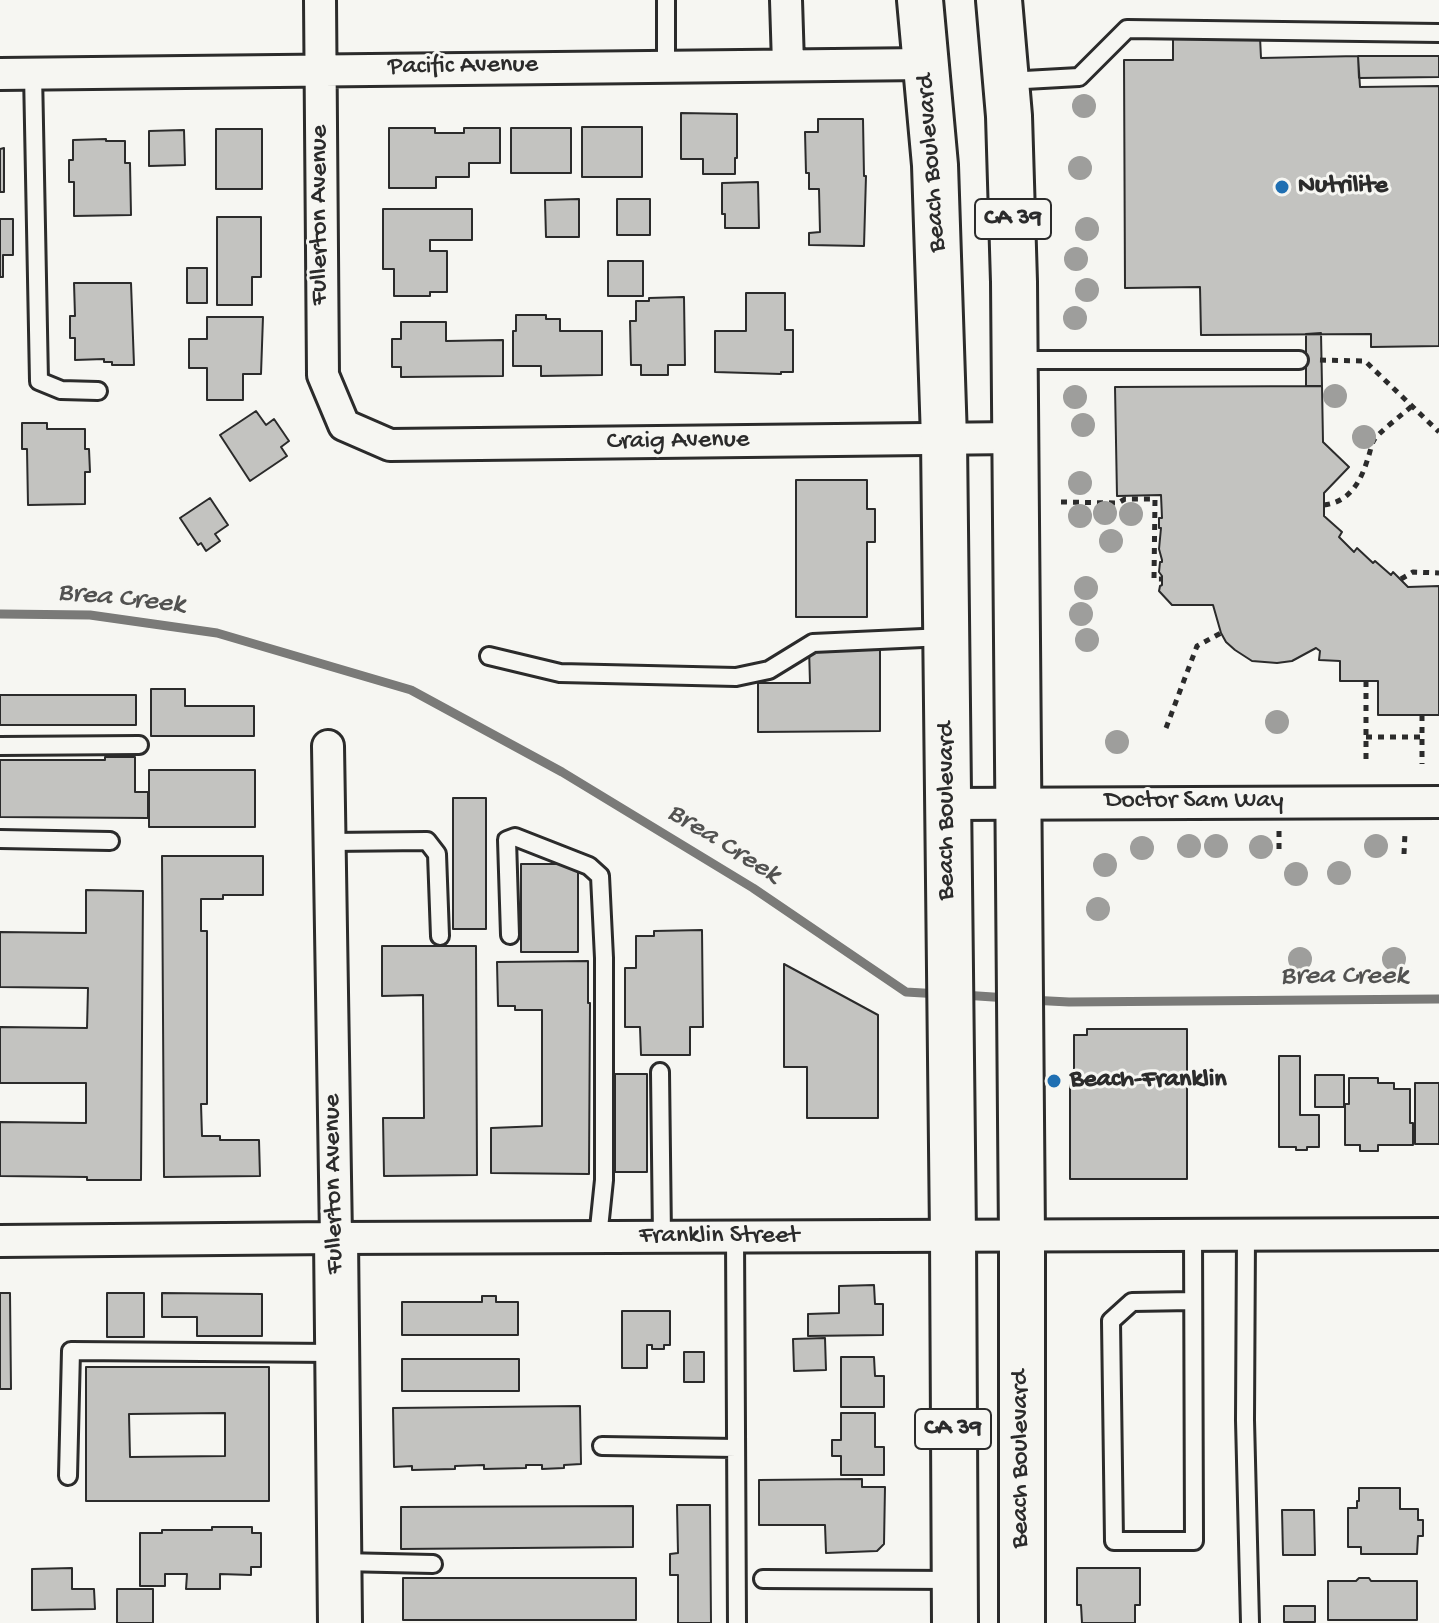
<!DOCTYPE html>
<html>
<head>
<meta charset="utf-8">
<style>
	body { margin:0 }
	canvas { display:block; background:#f6f6f2 }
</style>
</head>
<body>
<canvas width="1439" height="1623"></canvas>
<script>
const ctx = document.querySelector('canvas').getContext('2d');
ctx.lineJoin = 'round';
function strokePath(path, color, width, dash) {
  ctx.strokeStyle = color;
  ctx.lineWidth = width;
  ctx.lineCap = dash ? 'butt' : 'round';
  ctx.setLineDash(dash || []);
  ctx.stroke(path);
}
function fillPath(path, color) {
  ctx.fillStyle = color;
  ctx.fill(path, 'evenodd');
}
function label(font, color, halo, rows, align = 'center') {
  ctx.font = font + ' "Gochi Hand",sans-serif';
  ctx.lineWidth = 6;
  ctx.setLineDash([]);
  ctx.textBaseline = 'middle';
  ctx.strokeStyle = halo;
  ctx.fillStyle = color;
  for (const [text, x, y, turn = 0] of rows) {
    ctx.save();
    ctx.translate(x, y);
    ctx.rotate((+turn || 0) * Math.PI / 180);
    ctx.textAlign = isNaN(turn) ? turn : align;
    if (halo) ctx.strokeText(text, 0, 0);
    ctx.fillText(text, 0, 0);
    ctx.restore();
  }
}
const stream = new Path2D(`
	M0,614L90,615L217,633L411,690L562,772L753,888L906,992L940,994
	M963,995L1008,998
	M1030,1000L1069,1002L1439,999`);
const building = new Path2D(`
	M1173,36L1260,37L1261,58L1358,56L1360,87L1439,86V346L1371,347V334L1201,335L1200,287L1125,288L1124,60H1173Z
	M1358,56H1439V77L1359,78Z
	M681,113L737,114V158H735V174H703V159H681Z
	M818,119H863L864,176H866L864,246L809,245V233L820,232L819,189H809V173H806L805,132H818Z
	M582,127H642V177H582Z
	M389,128H435V133H464V128H500V163H469V177H436V188H389Z
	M511,128H571V173H511Z
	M216,129H262V189H216Z
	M184,130L185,165L149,166V131Z
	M106,139V141H125V163H130L131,215L74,216V182H69V160H73V140Z
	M4,148V192H0V149Z
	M758,182L759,228H725V214H722V183Z
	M579,199V237H546L545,200Z
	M617,199H650V235H617Z
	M383,209H472V240H430V251H447V292H430V296H394V269H383Z
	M217,217H261V277H252V305H217Z
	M0,219H13V255H3V277H0Z
	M608,261H643V296H608Z
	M187,268H207V303H187Z
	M74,283H131L134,365H112V362H104V359L75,360V338H70V316H75Z
	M746,293H785V330H793V372H781V374L715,372V331H746Z
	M684,297L685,365H668V375H641V365H631L630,321H636V301H649V298Z
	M516,315H546V319H560V331H602V375L541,376V366H513V331H516Z
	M207,317H263L261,374H243V400H207V368H189V339H207Z
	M401,322H446V341L503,340V376L401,377V367H392V339H401Z
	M1321,333L1322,386H1306V334Z
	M1322,386L1323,442L1349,467L1324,493V516L1342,532L1339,537L1354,552L1357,548L1373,563L1375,561L1391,575L1393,572L1408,587L1439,586V715H1378V681H1340V661L1319,660L1320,651L1316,648L1292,661L1277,663L1252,661L1235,650L1226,642L1221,633L1213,605H1172L1159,591L1160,586L1162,585V576L1159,572L1160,562H1162V560L1159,549L1161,528H1159V518H1162L1161,495L1117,496L1115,387Z
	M256,411L266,425L274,419L289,441L281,447L287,456L250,481L220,435Z
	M22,423H47V429H85V449H89L90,472H85V504L28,505L27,449H22Z
	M796,480H867V509H875V542H867V617H796Z
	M210,498L228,525L215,534L220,541L206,551L201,543L198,545L180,518Z
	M809,648H880V731L758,732V683H810Z
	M151,689H185V706H254V736H151Z
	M0,695H136V725H0Z
	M105,757H135V792H148V818L0,817V760H105Z
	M149,770H255V827H149Z
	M453,798H486V929H453Z
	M162,856H263V895H223V899H201V931H207V1104H201L202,1136H220V1140H259L260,1176L164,1177Z
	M521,864H578V952H521Z
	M86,890L143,891L141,1180H87V1177L0,1176V1122L86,1123V1083H0V1027L87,1028L88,988L0,987V932L86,933Z
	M702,930L703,1027H690V1055H641L640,1027H625V968H636V936H654V931Z
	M382,946H476L477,1175L384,1176L383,1118H424L423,995L382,996Z
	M588,961V1003H590L589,1174L491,1173V1128L542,1126V1010H515V1006H498L497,962Z
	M784,964L878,1015V1118H807V1067H784Z
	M1087,1029H1187V1179H1070V1072H1074V1035H1087Z
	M1279,1056H1300V1115H1319V1147H1307V1150H1296V1147H1279Z
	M615,1074H647V1172H615Z
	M1315,1075H1344V1107H1315Z
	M1349,1078H1378V1083H1394V1089H1410V1123H1413V1145H1378V1151H1360V1145H1345V1104H1349Z
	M1415,1083H1439V1144H1415Z
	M874,1285L875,1304H883V1335L808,1336V1314L839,1313V1286Z
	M0,1293H10L11,1389H0Z
	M107,1293H144V1337H107Z
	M162,1293L262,1294V1336H197V1317H162Z
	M482,1296H496V1302H518V1335H402V1302H482Z
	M622,1311H670V1345H664V1349H652V1345H647V1368H622Z
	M825,1338L826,1370L794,1371L793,1339Z
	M684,1352H704V1382H684Z
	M841,1357H874L875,1376H884V1407H841Z
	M402,1359H519V1391H402Z
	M86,1367H269V1501H86ZM225,1413V1456L130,1457L129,1414Z
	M580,1406L581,1464L564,1465V1468L542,1469V1465H526V1468L484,1469V1465L455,1466V1469L412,1470V1466L394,1467L393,1408Z
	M841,1413H875V1447H884V1475H841V1456H832V1440H841Z
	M862,1479V1487H885L884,1544L877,1551L826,1553L825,1525H759V1480Z
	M1359,1488H1400V1509H1418V1520H1423V1536H1418L1417,1554H1361V1547H1348V1508H1357V1501H1359Z
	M677,1505H710L711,1623H678V1575H670V1554L678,1553Z
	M633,1506V1547L401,1549V1507Z
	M1282,1510H1314L1315,1555H1283Z
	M212,1527H252V1533H261V1567H251V1575L220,1574V1589H186L187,1574H165V1586H140V1533H162V1530H212Z
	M72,1568V1589H94L95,1609L32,1610V1569Z
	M1077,1568H1140V1605H1135V1623H1082L1081,1605H1077Z
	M403,1578H636V1620H403Z
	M1359,1578H1369L1371,1581H1417V1620H1328V1581H1356Z
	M117,1589H153V1623H117Z
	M1284,1606H1315V1622H1284Z`);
const path = new Path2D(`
	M1320,360L1365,361L1439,432
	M1061,502L1118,503L1125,499H1155L1154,579H1162
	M1324,505C1350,502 1361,481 1368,458C1370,453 1371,445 1374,440C1379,432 1403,414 1412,406
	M1401,579L1413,572L1439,573
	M1366,681V763
	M1422,715V764
	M1166,728L1197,646L1221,633
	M1366,737H1422
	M1279,831V855
	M1404,854L1405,833`);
const lane = new Path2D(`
	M666,0V65
	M33,73L39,381L61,390L98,391
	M1007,81L1079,77L1127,29L1439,33
	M1016,360H1299
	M489,656L560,673L736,677L769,670L813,643L945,637
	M0,746L139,745
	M0,839L110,841
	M330,842L427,841L437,854L440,936
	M510,935L507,840L515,837L589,866L600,876L604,958V1180L598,1238
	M660,1072L662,1237
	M1246,1235L1245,1420L1250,1623
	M735,1237L737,1623
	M1192,1301L1132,1302L1111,1321L1114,1541H1194L1193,1235
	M602,1446L736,1448
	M68,1476L71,1351L335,1353
	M341,1562L433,1564
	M763,1579L953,1580`);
const street = new Path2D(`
	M320,0L323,375L344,425L390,445L1015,438
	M786,0L788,64
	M0,74L926,64
	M328,746L336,1238
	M948,804L1439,802
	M0,1241L336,1238L1439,1234`);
const secondary = new Path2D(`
	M336,1238L340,1623`);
const primary = new Path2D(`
	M920,0L935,165L944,439L953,1235L955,1623
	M999,0L1009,116L1014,282L1022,1236V1623`);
const trees = [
	[1084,106],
	[1080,168],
	[1087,229],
	[1076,259],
	[1087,290],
	[1075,318],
	[1335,396],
	[1075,397],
	[1083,425],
	[1364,437],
	[1080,483],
	[1105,513],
	[1131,514],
	[1080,516],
	[1111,541],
	[1086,588],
	[1081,614],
	[1087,640],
	[1277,722],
	[1117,742],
	[1189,846],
	[1216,846],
	[1376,846],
	[1261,847],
	[1142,848],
	[1105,865],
	[1339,873],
	[1296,874],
	[1098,909],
	[1300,959],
	[1394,959]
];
const markers = [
	[1282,187,8,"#1f6fb2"],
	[1054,1081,8,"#1f6fb2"]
];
const shields = [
	[1013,219,76],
	[953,1429,76]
];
const shieldNames = [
	["CA 39",1013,219],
	["CA 39",953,1429]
];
const streetNames = [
	["Pacific Avenue",463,67,-1],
	["Beach Boulevard",933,163,-94],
	["Fullerton Avenue",321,215,-90],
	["Craig Avenue",678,442,-1],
	["Doctor Sam Way",1194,802],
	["Beach Boulevard",948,811,-90],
	["Fullerton Avenue",335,1184,-91],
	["Franklin Street",719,1237],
	["Beach Boulevard",1022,1459,-90]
];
const poiNames = [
	["Nutrilite",1298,187],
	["Beach-Franklin",1070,1081]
];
const waterNames = [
	["Brea Creek",121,600,6],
	["Brea Creek",723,845,32],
	["Brea Creek",1344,978]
];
strokePath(stream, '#7a7a78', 9);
fillPath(building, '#c3c3c0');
strokePath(building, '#2b2b2b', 2);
strokePath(lane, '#2b2b2b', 22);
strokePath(street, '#2b2b2b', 36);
strokePath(secondary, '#2b2b2b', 48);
strokePath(primary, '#2b2b2b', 50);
strokePath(path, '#2b2b2b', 5, [6, 6]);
strokePath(lane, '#f6f6f2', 16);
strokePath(street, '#f6f6f2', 30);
strokePath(secondary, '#f6f6f2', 42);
strokePath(primary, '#f6f6f2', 44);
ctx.fillStyle = '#9e9e9c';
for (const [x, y] of trees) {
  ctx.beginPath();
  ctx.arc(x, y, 12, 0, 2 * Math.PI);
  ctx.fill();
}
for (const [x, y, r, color] of markers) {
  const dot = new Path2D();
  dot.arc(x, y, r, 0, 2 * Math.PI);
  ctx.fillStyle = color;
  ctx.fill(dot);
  strokePath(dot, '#f6f6f2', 3);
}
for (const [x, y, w] of shields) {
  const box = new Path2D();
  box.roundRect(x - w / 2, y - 20, w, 40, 6);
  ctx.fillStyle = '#f6f6f2';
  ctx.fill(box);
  strokePath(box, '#2b2b2b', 2);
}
label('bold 24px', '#2b2b2b', null, shieldNames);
label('26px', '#2b2b2b', '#f6f6f2', streetNames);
label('bold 26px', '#2b2b2b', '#f6f6f2', poiNames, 'left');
label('italic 28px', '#525251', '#f6f6f2', waterNames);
</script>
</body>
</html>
